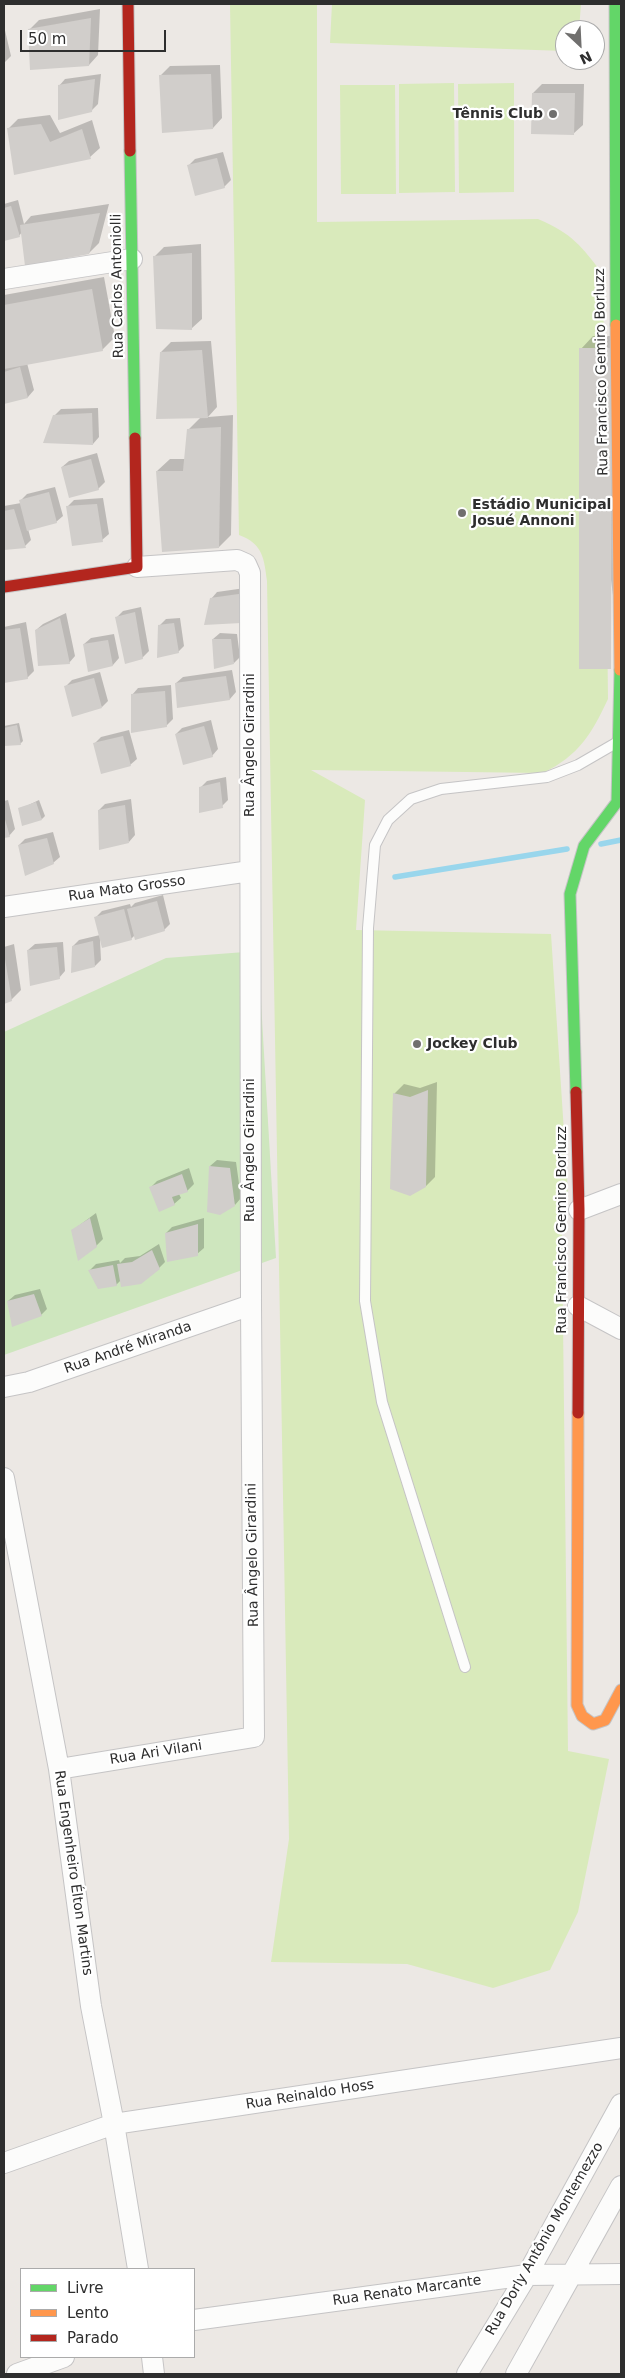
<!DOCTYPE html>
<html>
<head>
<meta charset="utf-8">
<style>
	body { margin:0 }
	#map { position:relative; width:625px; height:2378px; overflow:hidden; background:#ece8e4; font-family:"DejaVu Sans",sans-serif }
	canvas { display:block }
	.frame { position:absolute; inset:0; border:5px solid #2e2e2e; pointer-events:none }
	.legend { position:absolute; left:20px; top:2268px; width:175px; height:90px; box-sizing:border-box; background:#fff; border:1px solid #ababab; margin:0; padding:6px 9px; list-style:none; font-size:15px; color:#2e2e2e }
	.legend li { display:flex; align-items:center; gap:10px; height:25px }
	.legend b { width:25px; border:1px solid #ababab }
	.north { position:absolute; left:555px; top:20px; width:50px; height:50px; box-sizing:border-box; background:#fff; border:1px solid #ababab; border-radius:50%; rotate:155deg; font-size:14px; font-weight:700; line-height:20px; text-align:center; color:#2e2e2e }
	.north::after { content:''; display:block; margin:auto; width:18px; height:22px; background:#706f6e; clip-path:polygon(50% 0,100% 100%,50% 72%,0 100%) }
	.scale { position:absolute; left:20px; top:30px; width:146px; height:22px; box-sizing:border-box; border:2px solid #2e2e2e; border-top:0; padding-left:6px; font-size:15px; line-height:18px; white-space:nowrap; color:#2e2e2e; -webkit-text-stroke:4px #fff; paint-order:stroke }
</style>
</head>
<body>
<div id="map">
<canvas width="625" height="2378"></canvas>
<div class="frame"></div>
<ul class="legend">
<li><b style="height:6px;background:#63d668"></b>Livre</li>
<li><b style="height:6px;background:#ff974d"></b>Lento</li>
<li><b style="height:6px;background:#b3261e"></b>Parado</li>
</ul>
<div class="north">N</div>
<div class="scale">50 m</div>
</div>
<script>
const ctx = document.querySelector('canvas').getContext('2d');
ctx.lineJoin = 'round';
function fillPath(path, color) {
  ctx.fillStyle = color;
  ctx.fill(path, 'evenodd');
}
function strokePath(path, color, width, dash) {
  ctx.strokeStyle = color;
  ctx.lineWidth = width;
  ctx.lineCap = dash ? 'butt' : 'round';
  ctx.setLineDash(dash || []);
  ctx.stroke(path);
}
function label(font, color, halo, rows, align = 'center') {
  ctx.font = font + ' "DejaVu Sans",sans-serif';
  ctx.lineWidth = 4.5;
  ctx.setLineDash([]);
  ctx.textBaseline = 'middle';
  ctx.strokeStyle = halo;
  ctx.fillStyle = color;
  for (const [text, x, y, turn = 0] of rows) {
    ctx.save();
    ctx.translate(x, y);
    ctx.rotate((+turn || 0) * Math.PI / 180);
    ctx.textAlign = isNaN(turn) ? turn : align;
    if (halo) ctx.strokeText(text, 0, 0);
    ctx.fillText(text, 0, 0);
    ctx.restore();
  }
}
const green = new Path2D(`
	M258,951L276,1258L4,1355V1032L166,958Z`);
const pitch = new Path2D(`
	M230,4H317V222L538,219C573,234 581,246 603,274L608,699C591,735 579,755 543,773L311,770L365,800L356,930L551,934L568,1193L557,1214L562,1236L568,1751L609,1759L578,1912L550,1970L493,1988L407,1964L271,1962L289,1839L267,581C264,558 263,544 239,535Z
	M332,4H581L579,30H565V51L330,43Z
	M454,83L455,192L399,193V84Z
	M514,83V192L459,193L458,84Z
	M340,85H395L396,194H341Z`);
const shadow = new Path2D(`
	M100,9L98,55L89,65L29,30L39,20Z
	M4,26L11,56L4,63Z
	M220,65L222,118L213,128L161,75L170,66Z
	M101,74L98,104L91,111L59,86L65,79Z
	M542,84H584L583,125L573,134L533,93Z
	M50,115L60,133L92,120L100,148L90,157L9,128L18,119Z
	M223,152L231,180L224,187L188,166L195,159Z
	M18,200L24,224L31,216L109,204L99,243L89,253L22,232L19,236L4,240V204Z
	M201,244L202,319L192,328L154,257L164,247Z
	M104,277L115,337L102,350L27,363L34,390L28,397L4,403V295Z
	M593,336H621V657L581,349Z
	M211,341L217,407L208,417L233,415L231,535L219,547L157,471L170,459H185L188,430L201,417L161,352L171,342Z
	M98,408L99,437L93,444L54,416L61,409Z
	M97,453L105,482L98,489L62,467L69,461Z
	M55,487L63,516L56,522L28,529L31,540L25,546L4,548V506L21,503L20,501L27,494Z
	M103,498L109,534L102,540L68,506L74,500Z
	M245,588L241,622L211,599L217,592Z
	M141,607L149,651L142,658L117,617L123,611Z
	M66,613L75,656L69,663L36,630L43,624Z
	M180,618L184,646L178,652L159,626L166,619Z
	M26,622L34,671L27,678L4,682V627Z
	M220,633L237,634L240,657L234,663L213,639Z
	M114,634L119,658L113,665L89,671L84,644L91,638Z
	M232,670L236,692L230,699L176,683L183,677Z
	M100,672L108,701L102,707L66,686L72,680Z
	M171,685L173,719L166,726L132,695L138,688Z
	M211,720L218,749L212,756L176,734L182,728Z
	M19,723L23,741L20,744L4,745V726Z
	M129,730L137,759L130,765L94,744L101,737Z
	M226,777L228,800L222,806L200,788L207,781Z
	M131,799L135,835L129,842L99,810L105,804Z
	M8,800L15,829L9,836L4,837V801Z
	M39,800L45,816L42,819L20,809Z
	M53,832L60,857L53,863L19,845L25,839Z
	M163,895L170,924L164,930L135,935L131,939L100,940L101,960L95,966L73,946L79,940L100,935L95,918L102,911L130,904L131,907L135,903Z
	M63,942L65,971L59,978L28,950L35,944Z
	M14,944L21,990L11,1000L4,1003V947Z
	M437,1082L435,1177L426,1186L394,1094L404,1084L420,1088Z
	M217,1160L236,1162L241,1198L235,1205L210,1166Z
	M189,1168L194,1184L187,1191L179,1194L181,1198L174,1204L151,1187L157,1181Z
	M96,1213L103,1239L96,1246L73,1230Z
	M204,1218V1248L197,1254L166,1233L172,1227Z
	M159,1244L165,1262L159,1268L121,1280L116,1285L90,1270L96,1264L119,1260L120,1263L125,1258L140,1256Z
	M40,1289L47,1309L41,1315L8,1301L15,1295Z`);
const stream = new Path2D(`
	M601,844L621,840
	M395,877L567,849`);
const building = new Path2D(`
	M91,18L89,66L30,70L28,29Z
	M211,74L213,129L162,133L159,75Z
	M95,79L92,112L58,120V85Z
	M532,93H575L574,135L531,134Z
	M41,124L50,142L82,129L91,159L14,175L7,128Z
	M217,158L225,188L195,196L187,165Z
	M11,206L20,237L4,241V208Z
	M100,213L89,254L25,266L20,225Z
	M192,253V330L156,329L153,256Z
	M92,289L103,351L4,369V305Z
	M579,348H612L611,669H579Z
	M202,350L208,418L156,419L160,352Z
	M20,367L28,398L4,404V372Z
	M92,413L93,445L43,443L53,415Z
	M221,427L219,548L162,552L156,471H183L187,429Z
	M91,459L99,490L69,498L61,467Z
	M49,492L57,523L27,531L19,500Z
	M97,504L103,542L72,546L66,506Z
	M14,509L26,548L4,550V511Z
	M239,594L241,623L204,625L210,598Z
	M135,612L143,659L125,664L115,617Z
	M60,618L70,664L38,666L35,630Z
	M174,623L179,653L157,658L158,625Z
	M20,628L28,679L4,683V630Z
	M212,639H231L234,664L214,669Z
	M108,640L113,666L88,672L83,644Z
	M226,676L230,700L177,708L175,683Z
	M94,678L102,708L72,717L64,686Z
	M165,691L167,727L131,733V694Z
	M17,725L21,745L4,746V728Z
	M204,726L213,757L183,765L175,734Z
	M123,736L131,766L101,774L93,743Z
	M220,782L223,808L199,813V787Z
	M36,802L42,820L22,826L18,808Z
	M125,805L129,843L99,850L98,810Z
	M4,816L10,837L4,838Z
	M47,838L54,864L25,876L18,845Z
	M157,901L165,931L135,940L127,909Z
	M124,909L132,940L102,948L94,917Z
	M93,941L95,967L71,973L72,946Z
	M57,947L60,979L30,986L27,950Z
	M4,953L12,1001L4,1004Z
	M428,1090L426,1187L410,1196L390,1189L393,1093L410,1097Z
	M209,1166L230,1168L235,1206L220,1215L207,1212Z
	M182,1174L188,1192L172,1197L175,1205L159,1212L149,1187Z
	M90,1218L97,1247L78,1261L71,1230Z
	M198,1224V1256L167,1262L165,1233Z
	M152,1250L160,1269L141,1284L121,1287L117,1264L132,1262Z
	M113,1265L117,1286L98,1289L88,1270Z
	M34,1294L42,1316L12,1327L7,1301Z`);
const lane = new Path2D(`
	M465,1667L382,1402L365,1301L368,928L375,845L388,820L411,799L441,789L547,777L578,765L616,743`);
const street = new Path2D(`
	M4,279L132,259
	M4,907L250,871
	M579,1210L621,1194
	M578,1306L621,1329
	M4,1387L29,1382L251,1305
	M4,1478L59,1769L91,2006L114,2124L138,2269
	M59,1769L254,1737L251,1305L250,573L246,564L237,560L137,567
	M4,2163L114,2124L621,2048
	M194,2320L527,2275L621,2274
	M152,2357L154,2374
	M17,2374L64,2357
	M467,2374L527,2275L621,2104
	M516,2374L621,2186`);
const fast = new Path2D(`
	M615,4L616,325
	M130,151L135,438
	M576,1092L570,894L584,846L617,802L620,670`);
const slow = new Path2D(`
	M616,325L620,670
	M578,1413L577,1705L582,1716L593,1724L605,1720L621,1690`);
const jam = new Path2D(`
	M128,4L130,151
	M4,587L137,567L135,438
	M576,1092L579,1210L578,1413`);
const markers = [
	[553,114,5,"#706f6e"],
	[462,513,5,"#706f6e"],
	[417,1044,5,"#706f6e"]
];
const poiNames = [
	["Tênnis Club",543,114,"right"],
	["Estádio Municipal",472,505],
	["Josué Annoni",472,521],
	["Jockey Club",427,1044]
];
const streetNames = [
	["Rua Carlos Antoniolli",118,286,-91],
	["Rua Francisco Gemiro Borluzz",602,372,-91],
	["Rua Ângelo Girardini",250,745,-90],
	["Rua Mato Grosso",127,889,-8],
	["Rua Ângelo Girardini",250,1150,-90],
	["Rua Francisco Gemiro Borluzz",562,1230,-90],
	["Rua André Miranda",128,1348,-19],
	["Rua Ângelo Girardini",253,1555,-91],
	["Rua Ari Vilani",156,1753,-9],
	["Rua Engenheiro Élton Martins",73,1873,82],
	["Rua Reinaldo Hoss",310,2095,-9],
	["Rua Dorly Antônio Montemezzo",545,2239,-60],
	["Rua Renato Marcante",407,2291,-8]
];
fillPath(green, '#cee6be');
fillPath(pitch, '#d9eabb');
fillPath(shadow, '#0003');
strokePath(stream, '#99d6ec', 5.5);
fillPath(building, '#d1cecb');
strokePath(lane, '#c5c4c5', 12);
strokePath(street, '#c5c4c5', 22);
strokePath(fast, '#c5c4c5', 13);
strokePath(slow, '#c5c4c5', 13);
strokePath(jam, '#c5c4c5', 13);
strokePath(lane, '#fcfcfb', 10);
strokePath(street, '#fcfcfb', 20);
strokePath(fast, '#63d668', 11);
strokePath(slow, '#ff974d', 11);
strokePath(jam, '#b3261e', 11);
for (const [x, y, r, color] of markers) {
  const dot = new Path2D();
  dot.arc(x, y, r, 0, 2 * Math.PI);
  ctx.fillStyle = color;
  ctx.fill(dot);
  strokePath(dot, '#fff', 2);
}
label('bold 14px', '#2e2e2e', '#fff', poiNames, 'left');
label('14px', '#2e2e2e', '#fff', streetNames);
</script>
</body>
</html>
